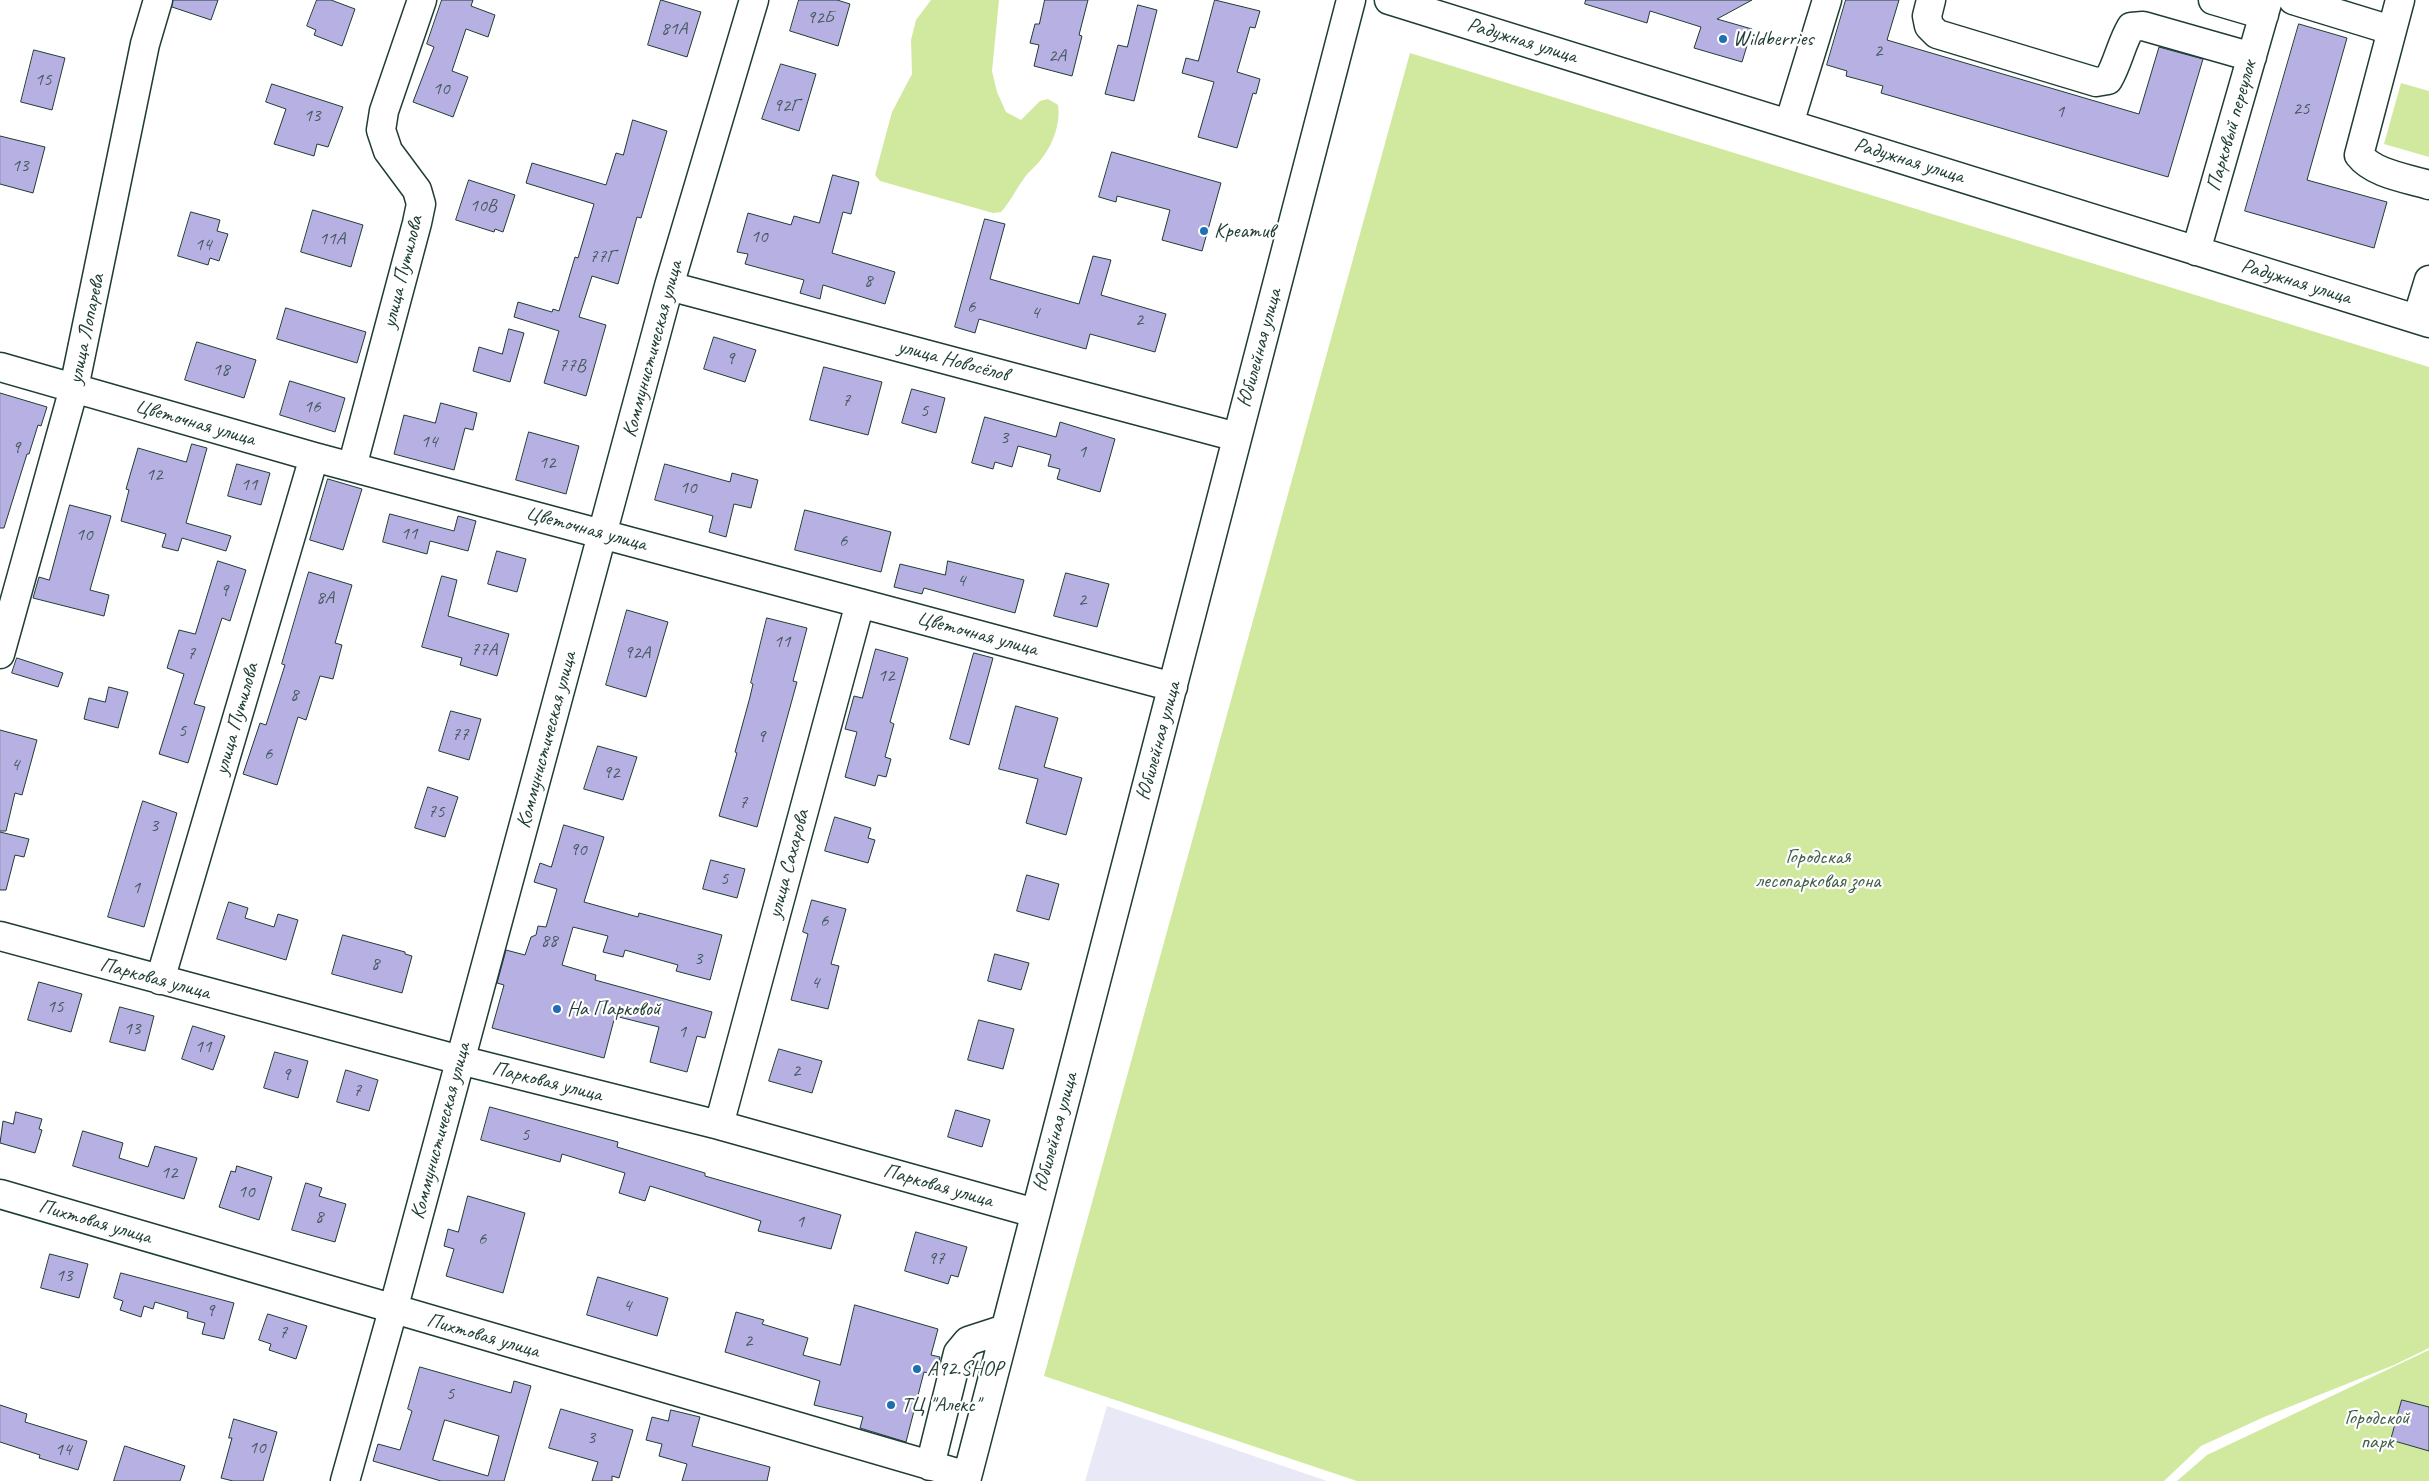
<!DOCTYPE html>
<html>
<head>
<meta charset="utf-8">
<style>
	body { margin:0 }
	canvas { display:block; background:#fff }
</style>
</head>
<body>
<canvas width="2429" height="1481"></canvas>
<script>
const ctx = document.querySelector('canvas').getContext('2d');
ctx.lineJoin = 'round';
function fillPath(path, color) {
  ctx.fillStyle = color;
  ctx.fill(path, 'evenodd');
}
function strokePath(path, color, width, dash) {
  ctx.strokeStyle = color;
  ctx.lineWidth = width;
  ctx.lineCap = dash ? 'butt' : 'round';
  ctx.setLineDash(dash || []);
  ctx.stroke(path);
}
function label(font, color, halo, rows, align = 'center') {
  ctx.font = font + ' Caveat,sans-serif';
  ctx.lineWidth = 4.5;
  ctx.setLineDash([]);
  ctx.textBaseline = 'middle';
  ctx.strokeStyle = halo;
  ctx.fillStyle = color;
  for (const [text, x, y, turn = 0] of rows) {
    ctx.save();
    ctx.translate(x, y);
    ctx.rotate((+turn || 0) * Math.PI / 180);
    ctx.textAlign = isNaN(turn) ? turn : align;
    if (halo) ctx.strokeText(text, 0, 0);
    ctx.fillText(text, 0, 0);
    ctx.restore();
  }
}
const built = new Path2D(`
	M1107,1406L1327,1481H1085Z`);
const green = new Path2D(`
	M931,0H999L992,71L997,92L1006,112L1021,120L1040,101L1048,99L1058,105C1061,124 1052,147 1039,162C1034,168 1027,173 1023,180C1015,191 1010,202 1001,212L993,213L880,181L875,175L892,112L912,74L911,40L916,20Z
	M1410,53L2429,367V1348L2394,1365L2264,1417L2201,1446L2164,1481H1357L1044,1376Z
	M2401,83L2429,91V157L2384,144Z
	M2429,1350V1481H2177L2207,1455Z`);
const building = new Path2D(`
	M173,0H218L211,20L172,7Z
	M317,0H331L355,9L342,46L314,35L316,30L307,26Z
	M442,0H473L471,6L495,15L488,37L466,29L452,71L468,77L453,117L413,102L434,47L427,44Z
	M661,0L701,12L687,57L648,45Z
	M799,0H837L850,4L838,46L790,31Z
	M1045,0H1088L1079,35L1082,36L1072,76L1034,66L1039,45L1030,43L1035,24H1039Z
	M1215,0L1260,11L1255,28L1250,27L1237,72L1260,79L1256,94L1253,93L1237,148L1198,137L1214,82L1182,73L1186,58L1198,61Z
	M1586,0H1752L1717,19L1752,29L1742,62L1694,48L1701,27L1650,11L1647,23L1585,4Z
	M1846,0H1899L1887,40L2139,114L2159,47L2203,59L2168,177L1881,93L1883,86L1846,76L1847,71L1827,65Z
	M1138,5L1157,10L1134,101L1105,94L1118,45L1127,47Z
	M2299,24L2347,38L2307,180L2387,202L2374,248L2245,211Z
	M34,50L65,58L52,110L21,102Z
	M781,64L816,74L799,131L762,119Z
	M272,84L343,107L328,147L317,144L314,156L274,144L286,109L266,102Z
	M633,120L667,131L641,218L637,217L618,284L592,276L579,317L606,325L586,396L544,383L559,331L514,317L518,302L552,312L553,309L559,311L575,257L578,258L594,204L526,183L532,163L606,185L616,153L623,155Z
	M0,136L45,147L33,193L0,184Z
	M1112,152L1221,183L1202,251L1162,240L1170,210L1117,196L1116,202L1099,197Z
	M833,175L859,182L851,214L843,212L832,253L895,272L885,304L823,285L820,299L800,293L804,280L745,264L748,254L737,252L748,213L791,225L794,216L819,223Z
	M469,180L515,195L503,232L495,229L494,232L456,220Z
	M313,210L363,225L351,267L301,252Z
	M191,212L220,220L217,231L228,234L219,261L210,258L208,265L178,256Z
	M985,219L1005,224L990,279L1079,304L1093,256L1111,260L1101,295L1166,314L1155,352L1090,334L1086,349L979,319L975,333L955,327Z
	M286,308L366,332L357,363L277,339Z
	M509,329L524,333L510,382L473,371L479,347L502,354Z
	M714,337L756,350L745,382L704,369Z
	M197,342L256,360L244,398L185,380Z
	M824,367L882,382L868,435L810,420Z
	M290,381L345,398L335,432L280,415Z
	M912,389L945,398L936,433L902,423Z
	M0,393L47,407L41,426L38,425L29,454H27L4,528H0Z
	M441,403L477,413L473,430L465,428L454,470L394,454L404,415L435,423Z
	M985,417L1056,437L1060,422L1115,439L1100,492L1057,479L1060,469L1048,466L1051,455L1018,446L1012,467L995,462L993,469L972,463Z
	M529,432L579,446L566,494L516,480Z
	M192,444L207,448L186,523L231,536L226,551L182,538L178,551L162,547L166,534L121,521L129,490L126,489L138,448L186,462Z
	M237,464L270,473L261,505L228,496Z
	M665,464L730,482L732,473L758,480L751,508L734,504L726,537L709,532L713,516L655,500Z
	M328,479L362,489L343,550L310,540Z
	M70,505L111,516L90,590L109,595L104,616L33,598L39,577L49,580Z
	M805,510L891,532L881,572L795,550Z
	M390,514L454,531L458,516L476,521L468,551L430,541L427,554L383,542Z
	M497,551L526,559L517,592L488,584Z
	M218,561L246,570L230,621L222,618L194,704L205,707L188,763L159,754L184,674L167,668L179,630L195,634Z
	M948,561L1024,580L1015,613L924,588L922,594L894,587L900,564L945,575Z
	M309,572L352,585L335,643L342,645L333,679L320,676L306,720L298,717L277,785L243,774L260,723L266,725L285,665L282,664Z
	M1066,573L1109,584L1097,627L1054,616Z
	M442,576L457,580L448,616L509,634L497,676L460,665L462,658L422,647Z
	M627,610L668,622L646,697L606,685Z
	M767,618L807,628L793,681L797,682L757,827L719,816L737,753L735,752L750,697L753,684L751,683Z
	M876,649L908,658L890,722L894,724L885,757L891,759L886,777L878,775L875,786L845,777L857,732L845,729L854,696L862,698Z
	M974,653L993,658L969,745L950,739Z
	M17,658L63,673L58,687L12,673Z
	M109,687L128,692L118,728L84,719L89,698L105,702Z
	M1016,706L1058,718L1044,767L1082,778L1066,835L1026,823L1038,779L999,769Z
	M451,711L481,719L469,760L439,751Z
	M0,730L37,740L22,795L15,793L6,831H0Z
	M598,746L637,757L623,800L584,789Z
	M428,787L458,797L445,837L415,828Z
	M143,801L177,813L144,927L108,917Z
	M835,817L871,828L868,838L875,840L868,863L825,851Z
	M564,825L604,837L584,902L638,917L639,913L722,935L710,980L676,971L678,965L625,950L623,957L603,952L608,936L573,927L562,965L596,975L595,980L712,1012L705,1038L697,1036L687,1072L650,1062L659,1027L615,1016L604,1058L492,1028L504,985L497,983L506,950L525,955L531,937L536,935L538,926L546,927L557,889L534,882L540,863L551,867Z
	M0,832L29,839L24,857L15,855L6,890H0Z
	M711,860L745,869L737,898L703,889Z
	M1027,875L1059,884L1049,920L1017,911Z
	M812,900L846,909L831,964L839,966L828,1009L791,1000L808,934L803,932Z
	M229,902L248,908L245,918L274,927L278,914L298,920L286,960L217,939Z
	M343,935L405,952V954L412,956L402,993L332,974Z
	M995,954L1029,963L1021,990L988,981Z
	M39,982L82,994L71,1032L28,1020Z
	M120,1007L154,1016L145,1051L110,1042Z
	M979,1020L1014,1029L1003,1069L968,1060Z
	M193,1026L225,1036L213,1070L182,1059Z
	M779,1049L822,1061L812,1093L769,1081Z
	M275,1052L308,1061L298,1098L264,1088Z
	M346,1070L378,1080L369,1111L337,1102Z
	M490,1107L618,1142L617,1147L705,1173V1176L841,1215L831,1249L758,1231L761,1221L650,1186L645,1201L619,1193L625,1173L562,1154L560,1162L481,1140Z
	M956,1110L990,1120L982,1147L948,1137Z
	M16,1112L42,1119L39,1129L42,1130L35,1153L0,1143L3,1121L13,1124Z
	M83,1131L123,1143L119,1158L148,1167L155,1146L197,1158L184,1199L73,1166Z
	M237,1166L272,1177L259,1220L219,1207L231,1171L235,1172Z
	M306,1183L322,1188L319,1196L346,1204L335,1242L292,1230Z
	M468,1196L525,1213L503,1293L446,1276L454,1249L444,1246L448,1229L458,1232Z
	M916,1232L967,1247L958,1277L951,1275L948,1284L905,1271Z
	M50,1254L88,1264L79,1298L41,1288Z
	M121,1273L234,1303L224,1339L202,1334L205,1323L187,1318L188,1312L155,1302L153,1309L144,1306L141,1317L120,1310L123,1301L114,1298Z
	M598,1277L668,1298L657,1336L587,1315Z
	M855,1305L938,1329L931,1355L940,1357L936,1375L924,1372L906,1442L860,1428L863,1417L814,1405L820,1381L725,1352L736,1312L764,1320L762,1324L808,1338L803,1355L840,1365Z
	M268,1314L307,1326L296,1359L269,1350L271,1344L259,1340Z
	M420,1367L511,1393L514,1381L531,1386L504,1481H441L373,1461L378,1444L400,1450L412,1411L408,1409ZM445,1420L499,1436L488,1476L433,1460Z
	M2402,1400L2429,1407V1451L2391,1440Z
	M0,1405L27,1414L25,1422L87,1441L78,1470L39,1458L40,1455L0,1442Z
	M561,1409L633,1430L619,1478L612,1476V1481H592L598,1462L549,1448Z
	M671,1410L700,1417L692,1446L770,1467L767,1481H682L687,1464L659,1456L662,1444L646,1440L652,1417L668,1421Z
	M234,1419L277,1432L263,1481H233L221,1478L232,1438H229Z
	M125,1446L185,1466L180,1481H114Z`);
const minor = new Path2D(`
	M1389,0L2429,323
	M1931,0L1927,16L1929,26L1937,34L2096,82L2108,80C2118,63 2121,44 2131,27L2143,26L2252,57
	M2213,0L2264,15
	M2293,0L2391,30
	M2400,0L2359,155C2374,174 2406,178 2429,185
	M1789,124L1827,0
	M2196,251L2268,0
	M669,286L1237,437
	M2417,319L2429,280
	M0,367L314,457L1173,687
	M352,467L417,223L421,204L417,190L388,151L381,130L384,111L422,0
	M0,654L74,388L145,44L158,0
	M0,936L460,1060L719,1125L1035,1213
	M160,980L314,457
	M719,1125L860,603
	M0,1194L967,1476
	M930,1466L958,1353L968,1341L1005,1329
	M345,1481L393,1310L669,286L754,0
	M966,1481L1351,0`);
const markers = [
	[1723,39,5,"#1f6fb2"],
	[1204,231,5,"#1f6fb2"],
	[557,1009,5,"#1f6fb2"],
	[917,1369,5,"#1f6fb2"],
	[891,1405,5,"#1f6fb2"]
];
const numberNames = [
	["92Б",820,18],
	["81А",674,29],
	["2",1878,51],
	["2А",1057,56],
	["15",43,80],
	["10",441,89],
	["92Г",786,106],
	["25",2301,109],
	["1",2060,112],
	["13",312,116],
	["13",20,166],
	["10В",483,206],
	["10",759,237],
	["11А",332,239],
	["14",203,245],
	["77Г",602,257],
	["8",868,281],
	["6",971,307],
	["4",1035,313],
	["2",1139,320],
	["9",730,359],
	["77В",572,366],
	["18",221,370],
	["7",846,401],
	["16",312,407],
	["5",924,411],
	["3",1004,438],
	["14",429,442],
	["9",16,448],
	["1",1082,452],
	["12",547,463],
	["12",154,475],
	["11",249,485],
	["10",688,488],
	["11",409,534],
	["10",84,535],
	["6",843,541],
	["4",961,581],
	["9",224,591],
	["8А",325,598],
	["2",1082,600],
	["11",782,642],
	["77А",484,650],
	["92А",637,653],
	["7",191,654],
	["12",886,676],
	["8",294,695],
	["5",182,731],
	["77",460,735],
	["9",761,737],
	["6",268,754],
	["4",15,765],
	["92",611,773],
	["7",743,803],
	["75",436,812],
	["3",154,826],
	["90",578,850],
	["5",724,879],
	["1",136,888],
	["6",824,921],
	["88",549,941],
	["3",698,959],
	["8",375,964],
	["4",815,983],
	["15",55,1007],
	["13",132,1029],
	["1",682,1032],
	["11",203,1047],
	["2",796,1071],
	["9",286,1075],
	["7",357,1091],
	["5",525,1135],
	["12",169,1173],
	["10",246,1192],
	["8",319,1217],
	["1",800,1222],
	["6",482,1239],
	["97",936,1259],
	["13",64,1276],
	["4",627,1306],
	["9",210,1311],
	["7",283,1333],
	["2",748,1341],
	["5",450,1394],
	["3",591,1438],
	["10",257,1448],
	["14",63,1450]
];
const poiNames = [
	["Wildberries",1733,39],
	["Креатив",1214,231],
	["На Парковой",567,1009],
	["A92.SHOP",927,1369],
	["ТЦ \"Алекс\"",901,1405]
];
const streetNames = [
	["Радужная улица",1522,41,17],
	["Парковый переулок",2232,126,-74],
	["Радужная улица",1909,161,17],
	["улица Путилова",403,272,-76],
	["Радужная улица",2296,282,17],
	["улица Лопарева",87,329,-78],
	["Юбилейная улица",1260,348,-75],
	["Коммунистическая улица",653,349,-75],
	["улица Новосёлов",953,361,15],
	["Цветочная улица",195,423,16],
	["Цветочная улица",586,529,15],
	["Цветочная улица",977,634,15],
	["улица Путилова",237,719,-74],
	["Коммунистическая улица",547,740,-75],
	["Юбилейная улица",1159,741,-75],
	["улица Сахарова",789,864,-75],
	["Парковая улица",155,979,15],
	["Парковая улица",547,1082,14],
	["Коммунистическая улица",441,1131,-75],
	["Юбилейная улица",1056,1132,-75],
	["Парковая улица",938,1186,16],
	["Пихтовая улица",95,1222,16],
	["Пихтовая улица",483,1336,16]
];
const parkNames = [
	["Городская",1818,857],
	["лесопарковая зона",1818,881],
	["Городской",2377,1418],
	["парк",2377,1442]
];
fillPath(built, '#e9e8f7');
fillPath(green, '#d1e99f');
fillPath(building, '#b7b1e3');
strokePath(building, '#1f3d34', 1);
strokePath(minor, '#1f3d34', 31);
strokePath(minor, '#fff', 28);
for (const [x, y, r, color] of markers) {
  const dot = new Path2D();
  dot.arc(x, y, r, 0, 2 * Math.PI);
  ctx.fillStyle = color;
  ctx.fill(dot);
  strokePath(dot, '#fff', 2);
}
label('19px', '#455a60', null, numberNames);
label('21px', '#1f3d34', '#fff', poiNames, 'left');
label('21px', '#1f3d34', '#fff', streetNames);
label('21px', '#435f49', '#fff', parkNames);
</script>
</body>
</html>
